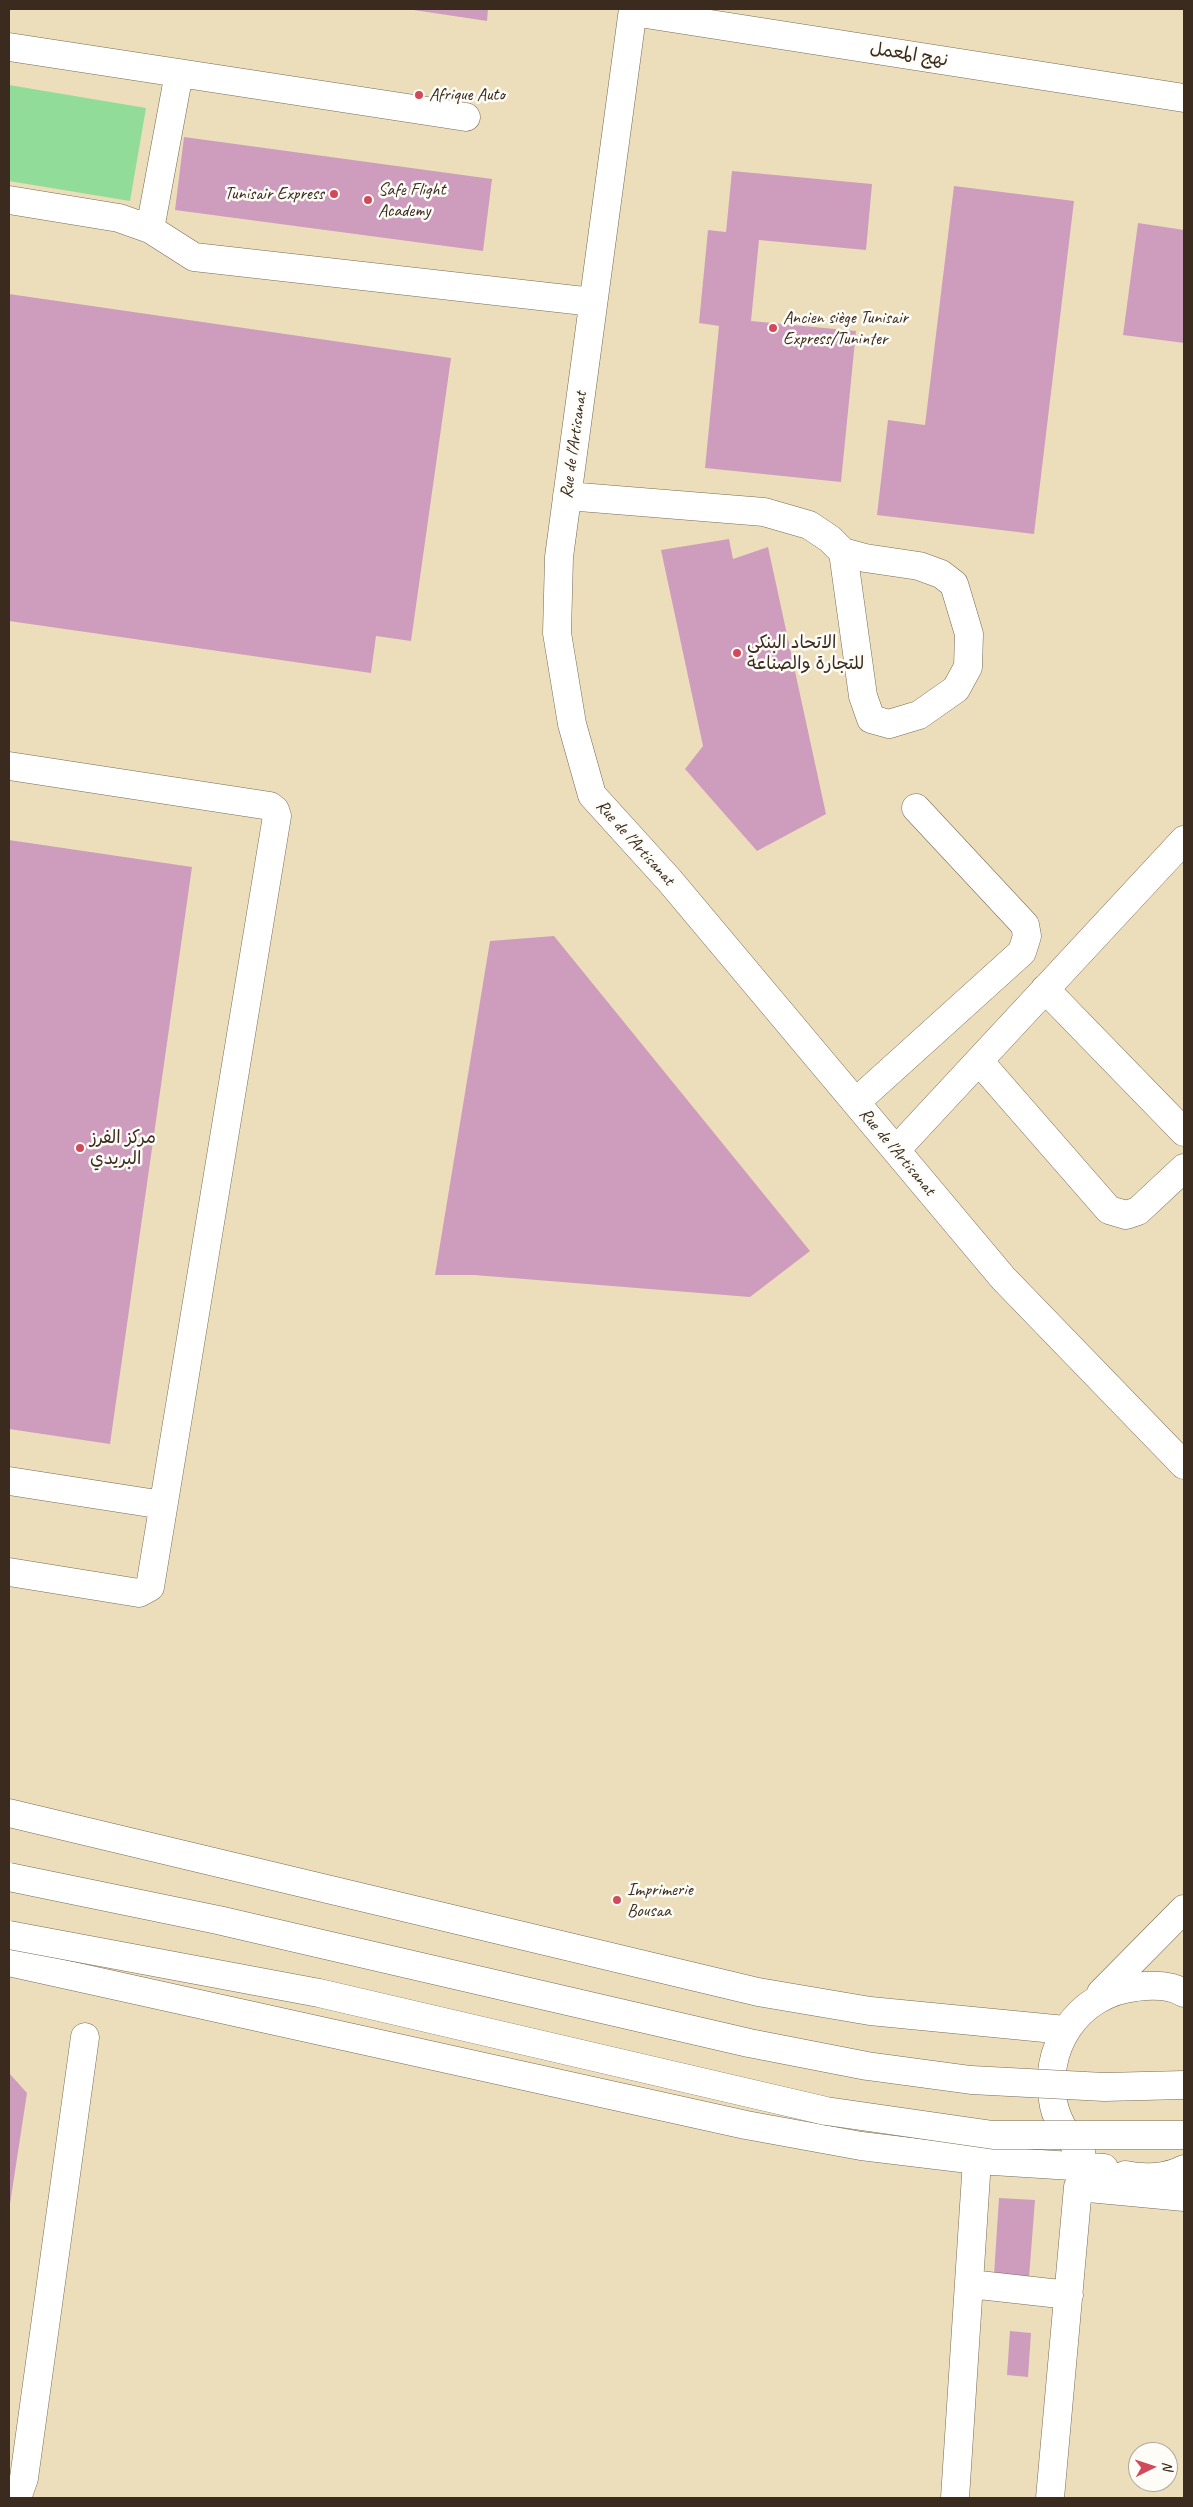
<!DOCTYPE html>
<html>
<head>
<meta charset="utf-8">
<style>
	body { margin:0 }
	#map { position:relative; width:1193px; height:2507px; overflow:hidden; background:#eddebb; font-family:Caveat,sans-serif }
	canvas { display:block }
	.frame { position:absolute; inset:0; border:10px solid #3b2a1e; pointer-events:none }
	.north { position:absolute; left:1128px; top:2442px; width:50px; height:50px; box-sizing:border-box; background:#fdfcf7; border:1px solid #afa8a0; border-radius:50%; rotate:86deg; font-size:14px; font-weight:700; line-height:20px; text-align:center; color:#3b2a1e }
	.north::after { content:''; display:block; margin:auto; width:18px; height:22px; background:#d1495b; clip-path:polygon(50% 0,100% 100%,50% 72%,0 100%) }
</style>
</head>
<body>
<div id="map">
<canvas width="1193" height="2507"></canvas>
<div class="frame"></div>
<div class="north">N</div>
</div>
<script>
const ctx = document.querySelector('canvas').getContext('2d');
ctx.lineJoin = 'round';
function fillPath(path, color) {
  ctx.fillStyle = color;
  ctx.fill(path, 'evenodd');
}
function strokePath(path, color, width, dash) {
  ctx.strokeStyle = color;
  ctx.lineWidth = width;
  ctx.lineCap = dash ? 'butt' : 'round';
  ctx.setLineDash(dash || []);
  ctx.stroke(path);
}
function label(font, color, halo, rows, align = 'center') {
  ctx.font = font + ' Caveat,"Playpen Sans Arabic",sans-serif';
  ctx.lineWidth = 5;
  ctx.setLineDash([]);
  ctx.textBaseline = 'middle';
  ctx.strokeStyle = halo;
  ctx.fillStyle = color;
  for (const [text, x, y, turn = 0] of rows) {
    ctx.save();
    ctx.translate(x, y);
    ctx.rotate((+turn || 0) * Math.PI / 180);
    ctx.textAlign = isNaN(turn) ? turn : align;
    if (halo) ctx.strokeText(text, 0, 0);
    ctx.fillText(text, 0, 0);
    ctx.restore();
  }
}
const green = new Path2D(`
	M9,85L146,108L130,201L9,181Z`);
const building = new Path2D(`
	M407,9H488L487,21Z
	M184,137L492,179L483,251L175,210Z
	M732,171L872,184L866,250L759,240L751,321L856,331L841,482L705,468L719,326L699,323L708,230L726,232Z
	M954,186L1074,201L1034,534L877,515L888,420L925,425Z
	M1138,223L1184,230V343L1123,335Z
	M9,294L451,358L411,641L376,636L371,673L9,621Z
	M729,539L733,559L768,547L826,814L757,851L685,769L703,746L661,550Z
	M9,840L192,867L110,1444L9,1429Z
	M554,936L810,1251L750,1297L474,1275H435L490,941Z
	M9,2073L27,2093L10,2204H9Z
	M999,2198L1035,2200L1029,2278L994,2275Z
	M1010,2331L1031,2333L1028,2377L1007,2375Z`);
const minor = new Path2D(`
	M633,9L559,557L557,633L572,724L592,795L670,881L1003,1278L1184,1465
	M633,12L1184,98
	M9,47L466,117
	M9,200L119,218L150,229L194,257L593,302
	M150,229L179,73
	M567,496L764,512L809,525L830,539L843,552L865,558L919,566L941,574L954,584L969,634L968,667L956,689L919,715L889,724L871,719L863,696L843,552
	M9,766L270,806L275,810L277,816L150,1587L139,1593L9,1572
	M1045,989L1184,1132
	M979,1061L1109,1210L1126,1215L1138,1211L1184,1168
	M856,1102L1022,952L1027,936L1025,925L916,808
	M896,1150L1184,840
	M9,1481L163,1505
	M9,1813L758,1992L870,2011L1065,2030
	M9,1962L746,2125L861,2146L977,2160L1104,2168
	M1101,1993L1184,1909
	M1081,2152C1069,2138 1058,2124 1054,2106C1041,2050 1077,1993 1136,1987C1151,1985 1171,1985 1184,1993
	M1125,2175C1144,2179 1167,2178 1184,2169
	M970,2284L1069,2295
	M17,2498L24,2478L85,2037
	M955,2498L977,2160
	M1050,2498L1078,2187L1184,2197`);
const minorBridge = new Path2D(`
	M9,1877L218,1920L749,2043L867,2066L971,2080L1104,2087L1184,2085
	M9,1935L319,1993L826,2111L993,2135H1184`);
const markers = [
	[419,95,5,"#d1495b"],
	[334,194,5,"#d1495b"],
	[368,200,5,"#d1495b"],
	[773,328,5,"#d1495b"],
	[737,653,5,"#d1495b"],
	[80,1148,5,"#d1495b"],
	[617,1900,5,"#d1495b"]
];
const streetNames = [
	["نهج المعمل",909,55,9],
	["Rue de l'Artisanat",574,445,-82],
	["Rue de l'Artisanat",635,843,48],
	["Rue de l'Artisanat",897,1152,50]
];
const poiNames = [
	["Afrique Auto",429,95],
	["Safe Flight",378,190],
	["Academy",378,211],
	["Tunisair Express",324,194,"right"],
	["Ancien siège Tunisair",783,318],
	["Express/Tuninter",783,339],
	["الاتحاد البنكي",747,643],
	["للتجارة والصناعة",747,664],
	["مركز الفرز",90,1138],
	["البريدي",90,1159],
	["Imprimerie",627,1890],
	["Bousaa",627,1911]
];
fillPath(green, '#91dc99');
fillPath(building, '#ce9dbd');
strokePath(minor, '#796955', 29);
strokePath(minor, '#fff', 28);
strokePath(minorBridge, '#796955', 29, []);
strokePath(minorBridge, '#fff', 28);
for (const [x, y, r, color] of markers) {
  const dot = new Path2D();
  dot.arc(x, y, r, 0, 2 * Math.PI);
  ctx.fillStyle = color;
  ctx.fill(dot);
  strokePath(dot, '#fdfcf7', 2);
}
label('18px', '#3b2a1e', '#fdfcf7', streetNames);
label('18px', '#3b2a1e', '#fdfcf7', poiNames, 'left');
</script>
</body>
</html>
